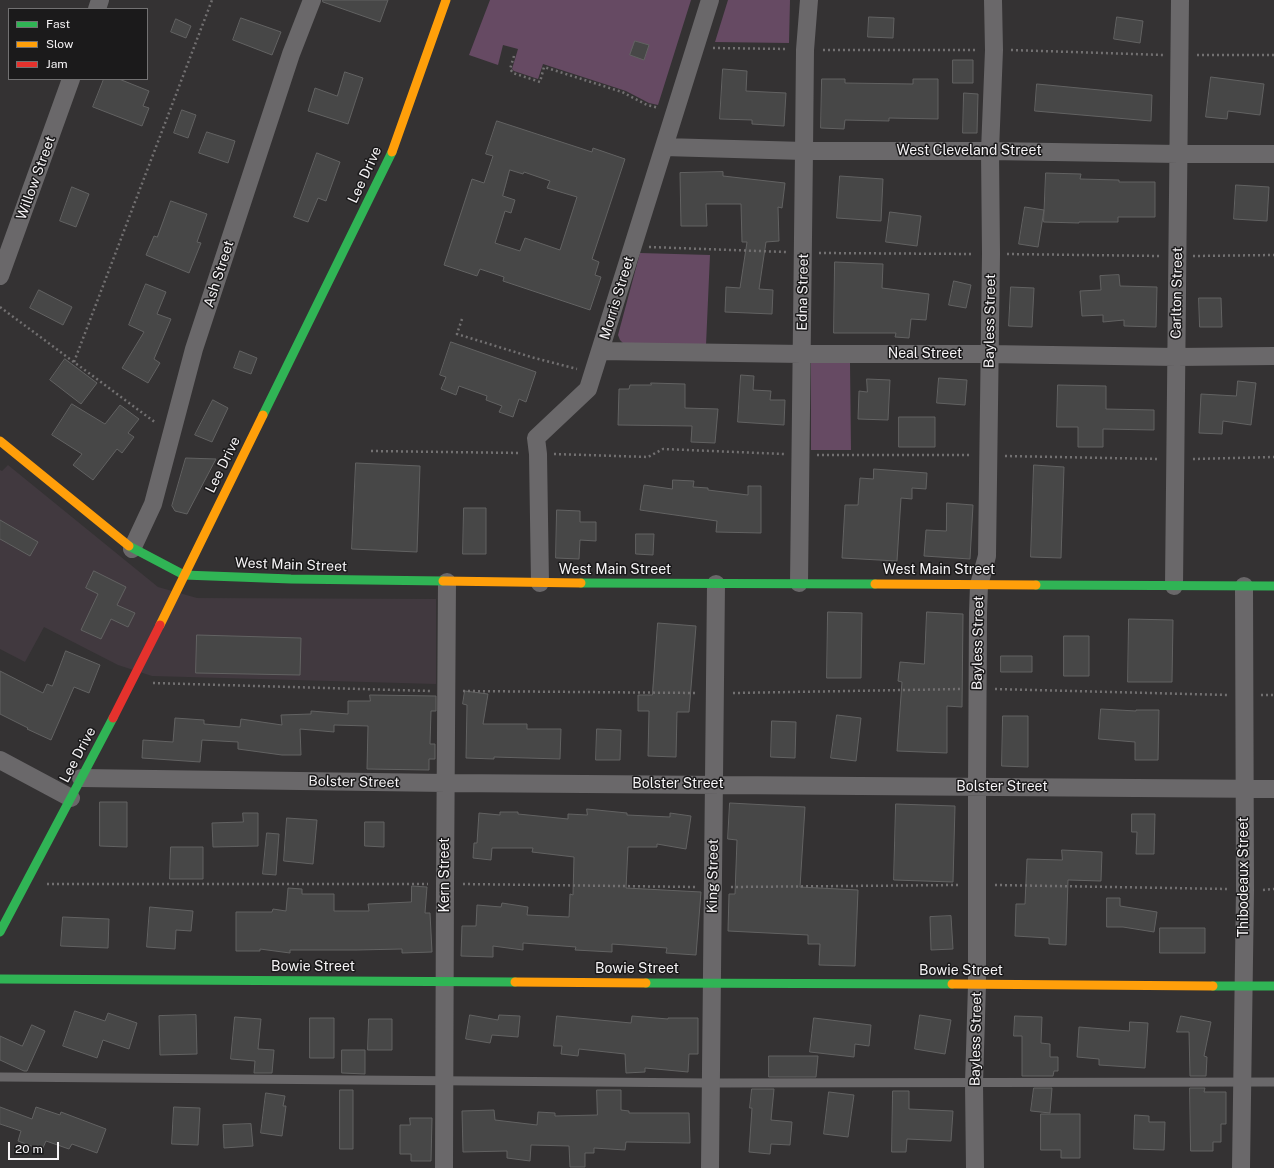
<!DOCTYPE html>
<html>
<head>
<meta charset="utf-8">
<style>
	body { margin:0 }
	#map { position:relative; width:1274px; height:1168px; overflow:hidden; background:#343233; font-family:"Public Sans",sans-serif }
	canvas { display:block }
	.legend { position:absolute; left:8px; top:8px; width:140px; height:72px; box-sizing:border-box; background:#1b1a1b; border:1px solid #727172; margin:0; padding:5px 7px; list-style:none; font-size:12px; color:#f5f3f5 }
	.legend li { display:flex; align-items:center; gap:8px; height:20px }
	.legend b { width:20px; border:1px solid #727172 }
	.scale { position:absolute; left:8px; top:1142px; width:51px; height:18px; box-sizing:border-box; border:2px solid #f5f3f5; border-top:0; padding-left:5px; font-size:12px; line-height:14px; white-space:nowrap; color:#f5f3f5; -webkit-text-stroke:3px #1b1a1b; paint-order:stroke }
</style>
</head>
<body>
<div id="map">
<canvas width="1274" height="1168"></canvas>
<ul class="legend">
<li><b style="height:5px;background:#30b455"></b>Fast</li>
<li><b style="height:5px;background:#ff9f0a"></b>Slow</li>
<li><b style="height:5px;background:#e5322d"></b>Jam</li>
</ul>
<div class="scale">20 m</div>
</div>
<script>
const ctx = document.querySelector('canvas').getContext('2d');
ctx.lineJoin = 'round';
function fillPath(path, color) {
  ctx.fillStyle = color;
  ctx.fill(path, 'evenodd');
}
function strokePath(path, color, width, dash) {
  ctx.strokeStyle = color;
  ctx.lineWidth = width;
  ctx.lineCap = dash ? 'butt' : 'round';
  ctx.setLineDash(dash || []);
  ctx.stroke(path);
}
function label(font, color, halo, rows, align = 'center') {
  ctx.font = font + ' "Public Sans",sans-serif';
  ctx.lineWidth = 3;
  ctx.setLineDash([]);
  ctx.textBaseline = 'middle';
  ctx.strokeStyle = halo;
  ctx.fillStyle = color;
  for (const [text, x, y, turn = 0] of rows) {
    ctx.save();
    ctx.translate(x, y);
    ctx.rotate((+turn || 0) * Math.PI / 180);
    ctx.textAlign = isNaN(turn) ? turn : align;
    if (halo) ctx.strokeText(text, 0, 0);
    ctx.fillText(text, 0, 0);
    ctx.restore();
  }
}
const built = new Path2D(`
	M8,465L158,587L197,598L436,599V684L152,676L118,665L44,627L25,662L0,649V470L2,471Z`);
const green = new Path2D(`
	M490,0H691L658,105L649,103L626,91L543,64L538,79L514,71L512,69L518,49L503,45L498,65L469,55Z
	M728,0H790L789,43L715,42Z
	M640,253L710,255L706,345H625L620,340L618,335Z
	M811,363H850L851,450H811Z`);
const building = new Path2D(`
	M323,0H388L380,22L323,2Z
	M869,17L894,18L893,38L868,37Z
	M1117,17L1143,21L1140,43L1114,39Z
	M241,18L281,32L272,55L233,40Z
	M176,19L191,26L186,38L171,32Z
	M635,41L649,45L644,60L630,55Z
	M953,60H973V83H953Z
	M723,69L747,71L746,91L786,93L784,126L752,124V120L720,119Z
	M345,72L363,78L348,124L308,111L315,88L337,96Z
	M1211,77L1264,84L1260,115L1228,111L1227,119L1206,117Z
	M104,79H119L149,91L143,106L149,108L142,126L93,107Z
	M822,79H845V83L913,84V79H938V119L889,118V121L845,120L844,129L821,128Z
	M1037,84L1152,95L1151,121L1035,111Z
	M964,93L978,94L977,133H963Z
	M182,110L196,115L188,138L174,133Z
	M497,121L592,152L593,148L625,159L592,259L599,262L595,275L601,277L590,310L503,281L504,277L480,269L477,276L444,265L472,179L484,183L493,156L486,154ZM510,170L523,174L524,172L550,181L547,188L577,197L560,250L525,238L520,251L495,243L505,211L511,213L515,200L503,196Z
	M207,132L235,141L228,163L199,153Z
	M317,153L340,162L326,201L318,198L308,222L294,217Z
	M723,172V176L785,183L782,208L778,207L779,241L766,242L759,289L773,290L772,314L725,312L726,287L740,288L747,242H742L741,204H706L707,226H681L680,173Z
	M1046,173L1081,174L1080,179L1119,180V182H1155V217H1118V222H1079V223L1044,222Z
	M840,176L883,179L881,221L837,218Z
	M1236,185L1269,187L1267,221L1234,219Z
	M72,187L89,194L76,227L60,221Z
	M171,201L207,214L197,242L201,243L189,273L146,255L154,236L157,237Z
	M1025,207L1044,210L1038,247L1019,244Z
	M890,212L921,216L917,246L886,242Z
	M835,262L883,264L882,288L929,294L926,320L911,319L909,338L895,337L896,333H834Z
	M1119,275L1120,286L1157,287L1156,327L1124,326V320L1103,322V315L1082,316L1080,291L1101,290L1100,276Z
	M954,281L971,285L966,308L949,305Z
	M146,284L166,292L157,314L171,319L154,359L160,363L148,383L122,368L144,332L129,325Z
	M1011,287L1034,288L1032,327L1009,326Z
	M39,290L72,307L63,325L30,308Z
	M1199,298H1221L1222,327H1200Z
	M451,342L536,372L526,402L519,399L513,417L499,412L502,406L486,400L487,396L459,386L456,395L441,389L446,377L440,375Z
	M240,351L257,358L251,374L234,368Z
	M65,359L97,383L81,404L50,380Z
	M741,375L754,376L753,390L771,391L770,400H785L784,425L738,422Z
	M939,378L967,380L965,405L937,403Z
	M867,379L890,380L888,420L858,419L859,391L867,392Z
	M1238,381L1256,383L1251,425L1223,421L1222,434L1199,433L1201,394L1236,396Z
	M651,383L685,384V408L718,409L715,443L691,442L692,426L618,425L619,389H629L630,385H651Z
	M1058,385L1106,386V409L1154,410V430L1103,429V447H1078V427H1057Z
	M213,400L228,408L212,442L195,435Z
	M72,404L105,424L120,405L139,419L128,433L134,437L122,453L117,449L93,480L73,465L82,454L52,435Z
	M899,417H935V447H899Z
	M186,458L216,459L187,514L175,511L172,506Z
	M356,463L420,466L417,552L352,549Z
	M1034,465L1064,467L1061,558L1031,557Z
	M874,469L927,473L926,489L912,488V499L901,498L897,561L842,558L845,505H858L860,478L873,479Z
	M673,480L694,481L693,487L708,488V490L748,495V486H761V533L716,532L717,521L640,510L644,485L672,489Z
	M947,503L973,505L970,559L924,556L926,530L946,531Z
	M464,508H486V554H463Z
	M557,510L580,511V522H596V541L580,540L579,559L556,558Z
	M0,520L38,542L30,556L0,539Z
	M636,534H654L653,555L636,554Z
	M94,571L126,587L117,605L135,613L128,627L111,619L101,639L81,630L98,594L86,588Z
	M828,612L862,613L861,678H827Z
	M927,612L963,614L962,707L947,706V753L897,751L902,682L898,681L900,662L924,664Z
	M1129,619L1173,620L1172,682H1128Z
	M658,623L696,626L689,712H677L676,757L648,756L649,711H638V695H652Z
	M197,635L301,638L300,675L196,673Z
	M1064,636H1089V676H1064Z
	M66,651L100,665L89,693L74,687L51,740L27,729L28,728L0,714V671L43,693L47,684L52,686Z
	M1001,656H1032V672H1001Z
	M465,691L488,694L483,724H527V729H561L560,759L494,757V759L466,758L467,705L463,704Z
	M370,695L436,696V711H431L430,744H435V759H429V770L367,769L368,726L334,725V732L300,729L301,755H282L238,749V742L202,740L200,762L142,758L143,740L173,742L175,718L204,720V724L240,727L241,719L282,725L281,715L311,714V711L348,714V701H370Z
	M1101,709L1136,711V710H1159L1158,760H1135V742L1099,739Z
	M837,715L861,718L856,761L831,758Z
	M1003,716H1028V767L1002,766Z
	M772,721L796,722L795,758L771,757Z
	M597,729L621,730L620,760H596Z
	M100,802H127V847L100,846Z
	M730,803L805,807L800,887L858,890L855,966L819,965L820,944H808V935L728,931L729,894H735L737,840L728,839Z
	M896,804L955,806L953,882L894,880Z
	M587,809L627,813V815L670,817V813L691,816L686,849L657,844V847H628L626,888L701,892L696,955L666,953L667,948L612,944V952L575,950L576,947L523,943V950L493,946V957L461,956L462,926H476L477,905L501,907L502,903L528,907L527,915L569,917L570,894L573,895L574,857L532,852L533,848H492L491,860L473,858L474,843H477L479,813L500,815V812H518V814L568,819V814L587,815Z
	M243,813H258V846L213,847L212,823L243,822Z
	M1132,814H1155L1154,854H1136L1137,832H1132Z
	M287,818L317,820L313,864L284,861Z
	M365,822H384V847L365,846Z
	M267,833L279,834L276,875L263,874Z
	M171,847H203V879H170Z
	M1062,850L1102,852L1101,881L1068,880L1066,945L1049,944V938L1015,936L1016,904H1025L1027,859L1062,860Z
	M412,886L427,887L425,913H430L432,952L402,953V949L357,950H290V953L260,949V951H236V912H272L273,909L286,911L288,888L302,889V894H334V911H369L368,904L411,902Z
	M1107,898H1120V906L1157,912L1154,932L1123,927H1107Z
	M150,907L193,911L191,931L176,930L175,949L147,947Z
	M951,916L953,949L931,950L930,917Z
	M63,917L109,919L108,948L61,946Z
	M1160,928H1205V953H1160Z
	M75,1011L105,1021L108,1013L137,1023L129,1049L103,1040L97,1058L63,1046Z
	M196,1015L197,1054L160,1055L159,1016Z
	M470,1015L498,1020L499,1015L520,1016L518,1037L492,1035L490,1043L466,1039Z
	M920,1015L951,1020L945,1054L915,1049Z
	M557,1016L631,1023L632,1016L668,1019V1018H698V1054H689L688,1072L645,1068V1072L626,1073L625,1054L579,1049L578,1056L561,1054L562,1046H554Z
	M1015,1016L1042,1017L1041,1043L1050,1044V1057H1058V1071H1054L1053,1076H1022V1036H1014Z
	M1181,1016L1211,1022L1204,1056L1207,1057L1206,1076H1190L1189,1032H1177Z
	M235,1017L261,1019L258,1049L274,1050L272,1073H254L255,1061L231,1059Z
	M310,1018H334V1058H310Z
	M814,1018L871,1025L869,1046L855,1044L854,1057L810,1052Z
	M369,1019H392V1050H368Z
	M1130,1022L1148,1023L1145,1068L1099,1065V1059L1077,1057L1079,1027L1129,1031Z
	M32,1025L45,1031L27,1071H24L0,1060V1036L22,1046Z
	M342,1050H365V1074L342,1073Z
	M769,1056H818L816,1077H769Z
	M1034,1088H1052L1050,1113L1031,1111Z
	M1190,1088H1205L1204,1092H1226V1124H1221V1142H1213V1151H1191Z
	M752,1089H774L771,1120L792,1122L790,1145L771,1144L770,1154L749,1152L752,1108H750Z
	M340,1090H353V1149H340Z
	M597,1090H621V1110L629,1111V1113H689L690,1143L626,1142L625,1150L594,1148V1153H585V1167H570L569,1146L531,1145L530,1161L507,1158V1151L463,1152L462,1111L494,1110L495,1120L537,1125L538,1112L555,1113V1116L597,1115Z
	M893,1091H909V1109L953,1111L951,1141L907,1139L906,1152H892Z
	M829,1092L854,1095L848,1137L824,1134Z
	M266,1093L285,1096L283,1106H286L282,1136L261,1133Z
	M0,1107L32,1119L36,1107L60,1115L61,1112L106,1129L97,1153L72,1144L69,1149L46,1141L42,1150L18,1141L21,1131L0,1124Z
	M174,1107L200,1108L198,1145L172,1144Z
	M1041,1114H1080V1158H1061V1150H1041Z
	M1135,1115L1149,1116V1122H1165L1164,1150L1134,1149Z
	M410,1118H432L431,1161H411V1154H400V1125H410Z
	M251,1124L253,1146L224,1148L223,1125Z`);
const path = new Path2D(`
	M713,48L788,49
	M823,50H978
	M1011,50L1164,55
	M1197,55H1274
	M514,56L510,69L513,73L540,82L544,67L622,92L647,105L659,108
	M649,247L786,252
	M819,253L974,254
	M1007,254L1160,256
	M1193,256L1274,255
	M0,307L156,423
	M462,319L457,334L531,357L577,369
	M74,362L212,0
	M371,451L521,453
	M554,454L648,457L663,449L784,454
	M817,455H972
	M1005,456L1160,459
	M1193,459L1274,457
	M153,683L430,691
	M995,689L1228,695
	M463,691L698,693
	M733,693L962,689
	M1261,695H1274
	M47,884H428
	M463,884L696,887
	M995,885L1228,889
	M731,887L960,885
	M1263,890L1274,889`);
const lane = new Path2D(`
	M0,1077L711,1083L1274,1082`);
const street = new Path2D(`
	M97,9L100,0
	M664,147L804,151H990L1178,154H1274
	M0,276L71,79
	M600,351L802,354H989L1176,357L1274,356
	M132,549L153,504L194,349L291,54L312,0
	M540,583L538,454L536,438L588,389L710,0
	M799,583L804,151L805,50L809,0
	M1174,586L1180,0
	M0,760L71,798
	M81,778L446,783L1274,789
	M444,1168L445,884L447,582
	M710,1168L716,584
	M975,1168L974,1083L977,985V787L978,613L979,585L987,556L991,254L990,151L994,50L993,0
	M1241,1168L1245,890L1244,586`);
const fast = new Path2D(`
	M263,415L392,152
	M129,546L184,575L291,579L443,581
	M581,583L875,584
	M1036,585L1274,586
	M0,932L113,718
	M0,979L515,982
	M646,983L952,984
	M1213,986H1274`);
const slow = new Path2D(`
	M392,152L446,0
	M0,441L129,546
	M443,581L581,583
	M875,584L1036,585
	M160,625L263,415
	M515,982L646,983
	M952,984L1213,986`);
const jam = new Path2D(`
	M113,718L160,625`);
const streetNames = [
	["West Cleveland Street",969,151],
	["Lee Drive",365,175,-65],
	["Willow Street",36,178,-70],
	["Ash Street",219,274,-72],
	["Edna Street",803,292,-89],
	["Carlton Street",1177,293,-89],
	["Morris Street",617,298,-73],
	["Bayless Street",990,321,-89],
	["Neal Street",925,354],
	["Lee Drive",223,465,-64],
	["West Main Street",291,565,2],
	["West Main Street",615,570],
	["West Main Street",939,570],
	["Bayless Street",978,643,-89],
	["Lee Drive",78,755,-62],
	["Bolster Street",354,782,1],
	["Bolster Street",678,784],
	["Bolster Street",1002,787],
	["Kern Street",445,875,-90],
	["King Street",713,876,-89],
	["Thibodeaux Street",1244,877,-90],
	["Bowie Street",313,967],
	["Bowie Street",637,969],
	["Bowie Street",961,971],
	["Bayless Street",976,1039,-89]
];
fillPath(built, '#41393f');
fillPath(green, '#664a63');
fillPath(building, '#474747');
strokePath(building, '#626262', 1);
strokePath(path, '#727071', 2.5, [2, 3]);
strokePath(lane, '#6a686a', 9);
strokePath(street, '#6a686a', 18);
strokePath(fast, '#30b455', 9);
strokePath(slow, '#ff9f0a', 9);
strokePath(jam, '#e5322d', 9);
label('14px', '#f5f3f5', '#1b1a1b', streetNames);
</script>
</body>
</html>
